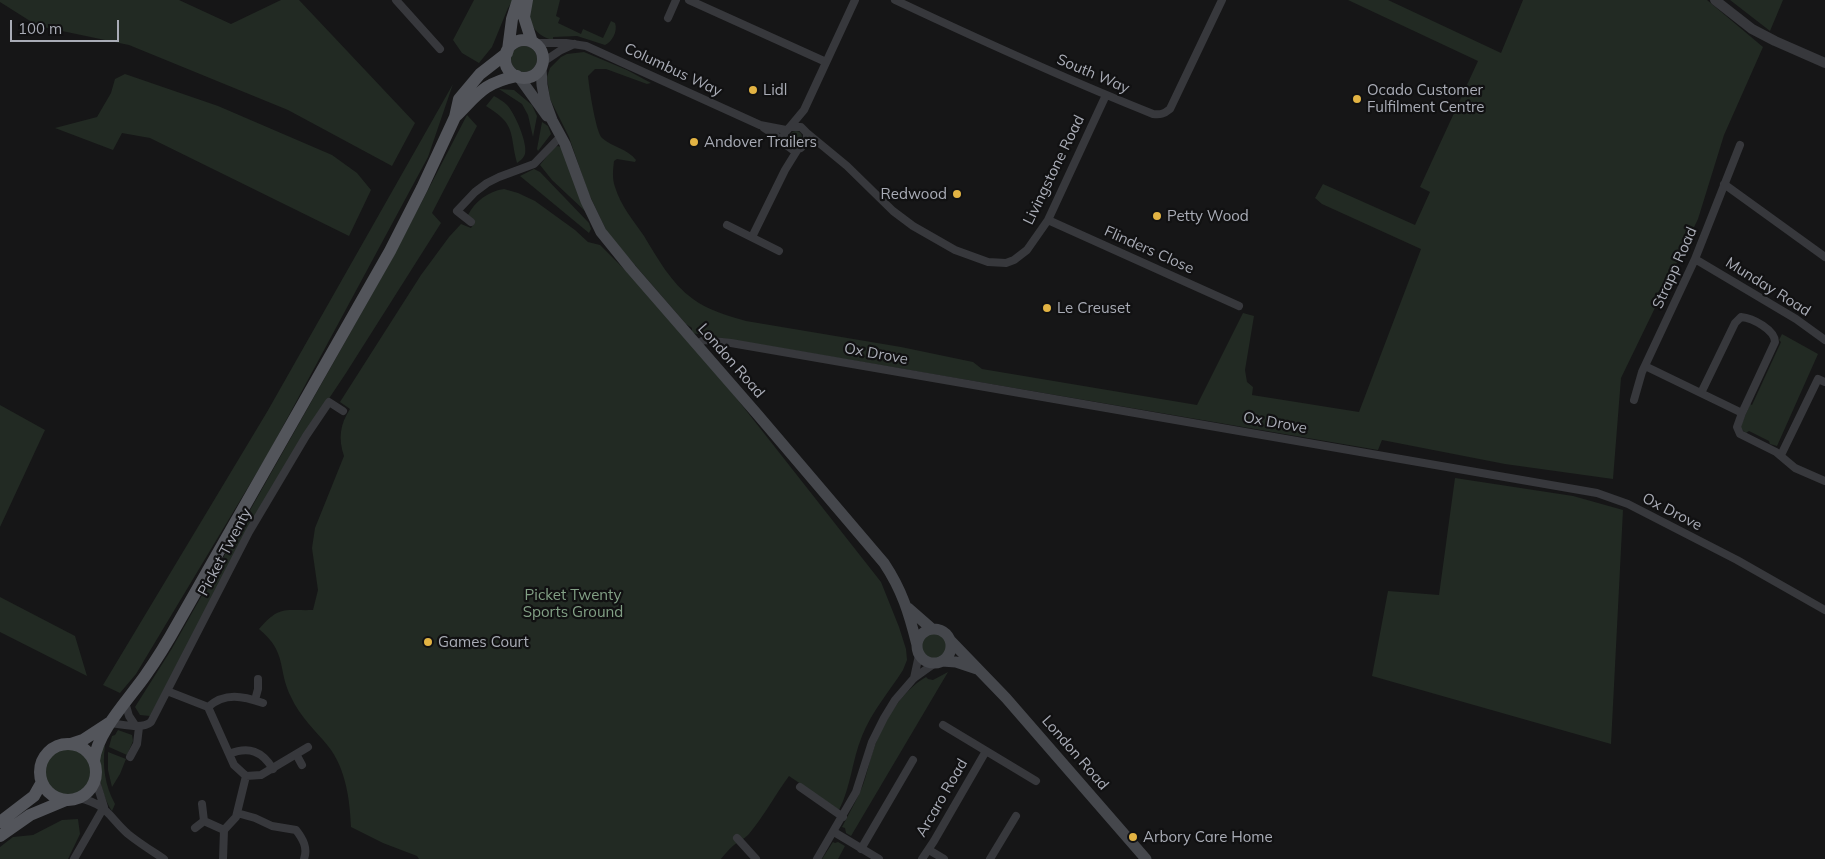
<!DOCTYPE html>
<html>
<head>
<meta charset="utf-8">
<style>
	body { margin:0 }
	#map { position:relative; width:1825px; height:859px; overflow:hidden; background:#161617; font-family:Mulish,sans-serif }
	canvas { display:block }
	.scale { position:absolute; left:10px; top:20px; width:109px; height:22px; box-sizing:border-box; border:2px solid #a9acb6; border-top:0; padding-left:6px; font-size:15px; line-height:18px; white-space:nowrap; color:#a9acb6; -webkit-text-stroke:4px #111112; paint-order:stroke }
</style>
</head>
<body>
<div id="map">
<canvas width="1825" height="859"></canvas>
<div class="scale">100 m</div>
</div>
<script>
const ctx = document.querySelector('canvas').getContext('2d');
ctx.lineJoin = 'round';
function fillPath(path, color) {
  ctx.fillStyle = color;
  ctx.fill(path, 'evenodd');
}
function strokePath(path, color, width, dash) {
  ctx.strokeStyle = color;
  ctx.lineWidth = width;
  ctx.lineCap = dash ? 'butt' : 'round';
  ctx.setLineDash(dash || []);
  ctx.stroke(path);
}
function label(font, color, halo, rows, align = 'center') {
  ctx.font = font + ' Mulish,sans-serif';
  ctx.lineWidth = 4.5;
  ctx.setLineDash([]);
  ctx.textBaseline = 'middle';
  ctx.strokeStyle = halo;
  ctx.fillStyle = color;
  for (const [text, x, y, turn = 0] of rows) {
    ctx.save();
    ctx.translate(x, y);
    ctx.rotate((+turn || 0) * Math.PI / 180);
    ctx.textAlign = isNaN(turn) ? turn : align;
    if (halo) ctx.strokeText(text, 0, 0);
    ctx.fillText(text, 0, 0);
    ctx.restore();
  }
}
const green = new Path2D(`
	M0,0H179L231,24L281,0H299L415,123L392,166L288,110L129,45L38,26L0,2Z
	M474,0H513L508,8L492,47L479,63L462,53L453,40Z
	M532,0H560L556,16L560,18L558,23L581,34L583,29L603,38L611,21L615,23C618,31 612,42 605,45L577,36L553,37V40C533,36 525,18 532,0Z
	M1348,0H1388L1501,53L1523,0H1707L1763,47L1724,135L1698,219L1621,378L1613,479L1505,464L1382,440L1378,450L692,333V328L686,324L608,234L588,192L569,137L550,99L547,77L550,68L561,57L567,54L584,52L627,70L651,83L647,84L606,69H595L588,76C589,87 596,133 602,138C612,147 628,149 636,160L635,162L617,159L614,161C613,170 612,178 615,187C621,206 633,220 644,236C658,259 671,283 693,299C708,310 728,316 746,321L901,347L973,362L982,369L1197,405L1243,313L1254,316L1245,370L1247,382L1253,387L1252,395L1359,412L1421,249L1322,204L1315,198L1323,184L1415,225L1430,192L1420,187L1478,61Z
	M1730,0H1783L1770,31Z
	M511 59a13 13 0 1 1 26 0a13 13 0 1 1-26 0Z
	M125,74L218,106L332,155L357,173L371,190L349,236L150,138L122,133L113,150L55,128L97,117L111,93L115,79Z
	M453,84L428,157L268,454L136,674L120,693L103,685L267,412Z
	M499,89L514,90L532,105L537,116L533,137L528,115L522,104Z
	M494,96C499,99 503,101 507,105C515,113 528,144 525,154C523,159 521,160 517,163C509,133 517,125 486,106Z
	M467,115L477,126L432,213L441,223L346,373L304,436L150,716L140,715L135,707L171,650L392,259Z
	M542,122L548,126L551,134L538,151L537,149Z
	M790 137a6 6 0 1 1 12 0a6 6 0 1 1-12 0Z
	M558,146L561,147L585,211L552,180L540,165L554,147Z
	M534,169L540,172L589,223L591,229L589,233L520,176Z
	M504,189L518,193L535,201L575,230L588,242L600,245L633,278L730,390L881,582L899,627L906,649L907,660L903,670C889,692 872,711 862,736C852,760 851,787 839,810L789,776C775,795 764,816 749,834C744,839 740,841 734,845C729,849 725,854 721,859H419L417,856L383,843L351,827C350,801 346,768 328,746C315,730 300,717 291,697C277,669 288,653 259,629C280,605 284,611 313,610L318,590L312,548L315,528L344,456C338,439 340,424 350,409L340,402L421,275L449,237L461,224L471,228L475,222L468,215C475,201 489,191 504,189Z
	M1782,334L1818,354L1777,446L1770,444L1769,441L1749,431L1746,433L1740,428L1750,404L1752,405L1781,342L1779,340Z
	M0,405L45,430L0,527Z
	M1455,478L1573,496L1623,510L1611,744L1372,676L1388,591L1439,595Z
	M0,597L75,636L87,676L0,632Z
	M921 646a13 13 0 1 1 26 0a13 13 0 1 1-26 0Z
	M948,672L851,836L846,833L845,828L842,827C849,813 857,800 863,785C867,774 869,762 873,751C883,723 900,692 926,677L928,679L933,680Z
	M118,730L132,735L133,741L127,755L109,747L112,736L115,735Z
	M102,744L105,746C102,765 105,786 115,804L112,811C99,791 97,767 102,744Z
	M45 772a23 23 0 1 1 46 0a23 23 0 1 1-46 0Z
	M108,752L126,759L120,774L112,787L108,770Z
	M78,819L80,834L68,859H0V847L13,837L33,835L62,820Z
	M833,842L835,843L838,842L845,846L838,859H822Z`);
const minor = new Path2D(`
	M396,0L440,49
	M689,0L826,62
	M895,0C980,40 1065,79 1153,114C1160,115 1164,114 1170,109L1222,0
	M668,18L676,0
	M535,43H566L586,46L760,125L786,130
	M543,62L561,50L574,44
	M790,127H801L807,133V141L801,148L793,150L785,144L784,134L804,110L855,0
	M764,128L784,141
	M807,133L847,166L893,211L913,226L955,250L988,262L1006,263L1014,260L1027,250L1048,220L1106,95
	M1724,184L1825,257
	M1048,220L1239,306
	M471,222L457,211L475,192L487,183L499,177L534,164L561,136
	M727,225L779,251
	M752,237L785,170L798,149
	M1695,259L1796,319L1825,340
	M697,344L704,340L731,343L1597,493L1628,504L1737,560L1825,610
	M1645,366L1742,413L1737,427L1740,434L1776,452L1795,468L1825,481
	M1701,393L1735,323L1741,317C1753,318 1775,330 1775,342L1742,413
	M1634,400L1642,372L1695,259L1740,145
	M1781,455L1818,379L1825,382
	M914,678L919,655
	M167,691L208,707
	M255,700L258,689V679
	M125,702L129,716L135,725
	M109,723C122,724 142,730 151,722L249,532L306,436L329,402L343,411
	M943,725L1036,781
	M229,754C249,746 262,751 273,769
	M296,754L302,765
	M130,757L137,744L139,727
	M246,776L261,775L308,747
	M800,787L843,817
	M79,798C107,804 109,817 128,834C139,843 152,851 164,859
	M202,804L204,821L224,830
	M237,813L255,818L272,826L296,830C303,839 308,848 304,859
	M195,828L204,821
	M834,832L879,859
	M737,838L756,859
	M861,849L913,760
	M929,850L944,859
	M74,859L104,807L95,778
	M223,859L224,830L236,817L246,776L234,765L208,707C225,692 243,696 263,703
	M817,859L856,792L872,742L884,718L895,700L914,678L935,663
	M922,859L934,841L986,751
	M990,859L1016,816`);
const tertiary = new Path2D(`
	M1715,0L1752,29L1775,41L1825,63`);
const secondary = new Path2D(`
	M541,68L542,85L545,101L552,120L565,144L586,201L601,232L631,269L758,415L884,563C902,590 909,613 917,645
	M519,77L547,116
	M908,608L932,629
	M917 646a17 17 0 1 1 34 0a17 17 0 1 1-34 0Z
	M950,640L1006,698L1146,859
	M942,661L956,662L977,669`);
const primary = new Path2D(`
	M527,0L524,17L532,42
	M505 59a19 19 0 1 1 38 0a19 19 0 1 1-38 0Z
	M508,50L512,19L518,0
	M456,116C479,93 484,83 517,76
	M71,744L83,740L109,723
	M40 772a28 28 0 1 1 56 0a28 28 0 1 1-56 0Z
	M94,761C97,732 128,700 145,676C157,659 168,641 178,623L390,251L422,188L455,117L459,99L480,74L507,53
	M0,822L34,796L42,782
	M0,836L30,815L66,800`);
const markers = [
	[753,90,5,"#e2b343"],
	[1357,99,5,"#e2b343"],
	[694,142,5,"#e2b343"],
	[957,194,5,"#e2b343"],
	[1157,216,5,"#e2b343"],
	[1047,308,5,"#e2b343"],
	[428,642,5,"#e2b343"],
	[1133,837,5,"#e2b343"]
];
const streetNames = [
	["Columbus Way",673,70,25],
	["South Way",1093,74,23],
	["Livingstone Road",1054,170,-64],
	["Flinders Close",1149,250,24],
	["Strapp Road",1675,268,-66],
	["Munday Road",1768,287,32],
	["Ox Drove",876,354,10],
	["London Road",731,361,49],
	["Ox Drove",1275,423,10],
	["Ox Drove",1672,512,27],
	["Picket Twenty",225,552,-62],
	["London Road",1075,753,49],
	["Arcaro Road",942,798,-60]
];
const poiNames = [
	["Lidl",763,90],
	["Ocado Customer",1367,90],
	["Fulfilment Centre",1367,107],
	["Andover Trailers",704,142],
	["Redwood",947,194,"right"],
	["Petty Wood",1167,216],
	["Le Creuset",1057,308],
	["Games Court",438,642],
	["Arbory Care Home",1143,837]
];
const parkNames = [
	["Picket Twenty",573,595],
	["Sports Ground",573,612]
];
fillPath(green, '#222a23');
strokePath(minor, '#37383c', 8);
strokePath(tertiary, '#37383c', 10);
strokePath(secondary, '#45474c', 11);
strokePath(primary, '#53555b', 12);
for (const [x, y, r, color] of markers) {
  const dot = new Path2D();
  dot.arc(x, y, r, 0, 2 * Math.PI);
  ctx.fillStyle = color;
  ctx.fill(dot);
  strokePath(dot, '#111112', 2);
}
label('15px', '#a9acb6', '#111112', streetNames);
label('15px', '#a9acb6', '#111112', poiNames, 'left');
label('15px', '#82a085', '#111112', parkNames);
</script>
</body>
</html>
